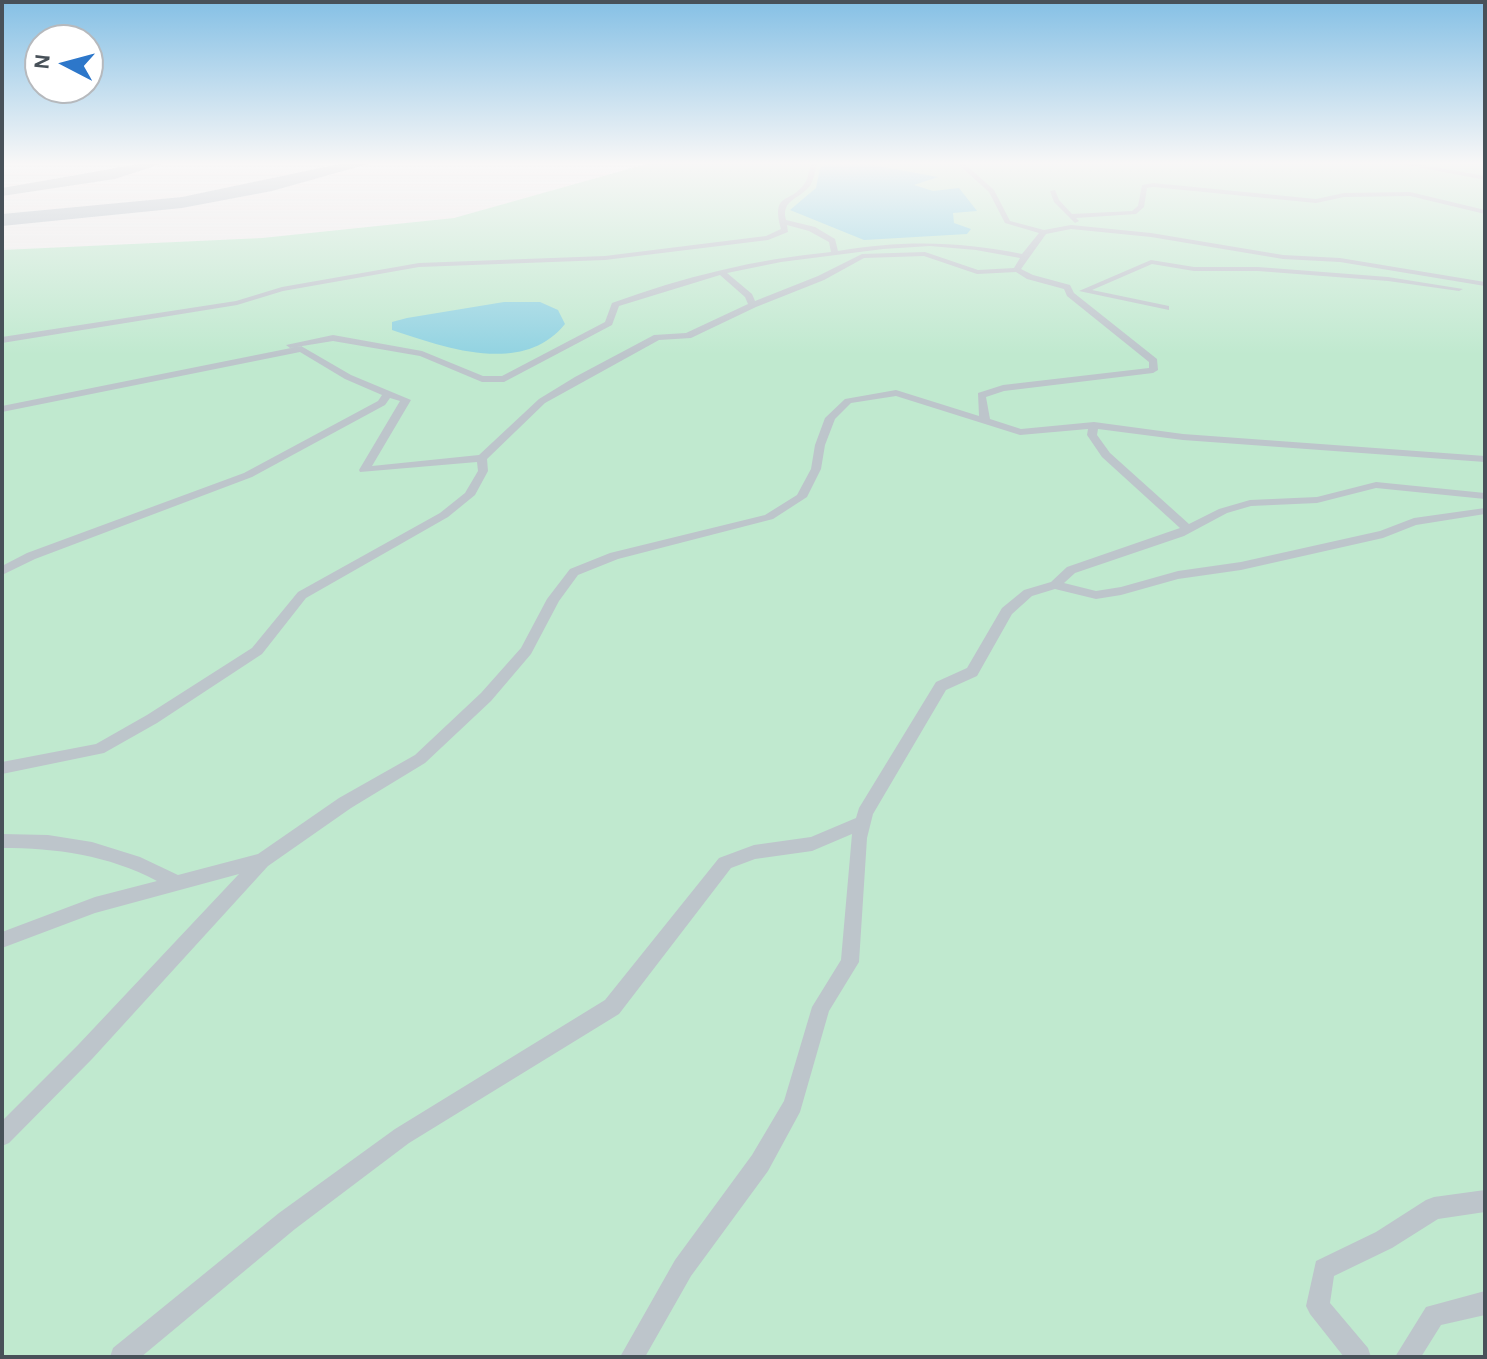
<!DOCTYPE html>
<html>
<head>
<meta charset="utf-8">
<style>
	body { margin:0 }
	#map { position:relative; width:1487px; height:1359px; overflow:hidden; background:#f0eeee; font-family:"Alegreya Sans",sans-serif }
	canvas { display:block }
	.frame { position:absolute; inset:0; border:4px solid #485159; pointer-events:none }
	.north { position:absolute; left:24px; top:24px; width:80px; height:80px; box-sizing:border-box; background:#fff; border:2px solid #b6b9bd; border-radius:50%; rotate:276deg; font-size:22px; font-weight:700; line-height:32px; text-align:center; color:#485159 }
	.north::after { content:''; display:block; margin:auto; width:28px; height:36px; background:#2d77ca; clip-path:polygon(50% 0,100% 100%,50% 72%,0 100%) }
</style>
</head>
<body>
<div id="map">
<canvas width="1487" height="1359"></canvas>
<div class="frame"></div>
<div class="north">N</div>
</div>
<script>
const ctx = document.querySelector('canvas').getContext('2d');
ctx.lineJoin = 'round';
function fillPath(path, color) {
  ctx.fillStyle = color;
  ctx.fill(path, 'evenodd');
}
const green = new Path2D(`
	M646,164H1485V1357H2V250L262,238L454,218Z`);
const water = new Path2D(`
	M825,164H866L938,177L914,185L933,191L959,188L977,211L953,213L954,223L971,229L967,234L864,240L790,210L816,188L820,168Z
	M504,302H540L558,310L565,324C523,376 446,348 392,330V322L407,318Z`);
const service = new Path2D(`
	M811,164H817C815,170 814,179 811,184C802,199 780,199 786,220L815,227L835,239L838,251C901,240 960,241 1022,254L1039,233L1005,223L989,192L958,164H965L994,190L1010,221L1044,230L1071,225L1151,233L1283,255L1340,258L1485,282V286L1340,262L1283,259L1151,237L1071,229L1046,234L1021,269L1033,275L1070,285L1074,293L1157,359L1158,370L1153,373L1004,391L986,397L990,419L1021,429L1094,422L1183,434L1485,456V462L1183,440L1098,429L1097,435L1110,453L1189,524L1219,509L1250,500L1317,497L1376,482L1485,493V499L1376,488L1317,503L1251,506L1227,513L1184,536L1075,573L1064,583L1096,591L1121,587L1178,571L1241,562L1380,531L1414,518L1485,508V514L1416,525L1383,538L1241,570L1178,579L1121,595L1096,599L1055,589L1032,596L1012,614L977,676L946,690L873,814L867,838L859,962L829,1011L800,1112L768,1171L691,1276L645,1357H620L675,1260L752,1155L784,1101L812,1007L841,960L852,834L812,851L755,859L731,868L619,1014L409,1143L295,1229L141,1357H110L113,1348L279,1213L395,1129L605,1000L719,858L754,845L811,837L856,818L859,808L936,682L967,668L1002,608L1024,590L1051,582L1067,567L1180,528L1102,457L1087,435L1088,429L1020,435L896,396L851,403L835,419L825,445L821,469L807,497L773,519L618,559L578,575L559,601L531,654L491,701L425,763L351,808L268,866L92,1059L9,1143L2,1146V1121L78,1045L239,874L95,913L2,948V932L95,897L157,881C108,855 56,848 2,848V834L48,835L92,842L140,857L178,875L258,854L339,798L415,755L481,693L521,648L547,599L570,569L610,553L765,515L797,495L811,469L815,445L825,418L845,399L896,390L979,416L978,393L1003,385L1149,368V362L1067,296L1064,289L1027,279L1016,272L977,274L924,256L864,258L824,280L756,307L691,338L659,340L545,403L487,459L488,471L475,495L448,517L306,598L262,654L157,723L104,753L2,774V762L96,744L147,715L252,648L298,592L440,513L465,493L478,471L477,462L360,472L359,470L400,401L390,398L385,405L252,477L35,559L2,575V566L27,553L244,473L378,401L382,395L345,379L300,352L2,412V406L301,346L351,375L411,400L372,466L479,455L539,399L575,377L654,335L686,333L748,304L745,297L720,275L619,306L612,325L504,382H482L420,356L333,341L290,348L286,345L333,335L422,351L483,376H502L605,322L612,303C683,277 756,259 831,252L829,242L809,231L787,225L788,232L768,240L605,260L419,267L283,291L237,305L2,343V337L236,301L282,287L419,263L605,256L766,236L781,229C771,191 790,205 805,183C808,179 809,170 811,164ZM930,246L976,250L1020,258L1014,268L978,270L925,252L862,254L818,276L755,301L752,294L727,273L781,262L883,249Z
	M1402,164H1418L1485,176V180Z
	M1153,183L1316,199L1344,193L1410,192L1485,210V214L1410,196L1344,197L1316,203L1153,187L1147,188L1144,207L1136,214L1076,218L1079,221L1075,223L1054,202L1050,191L1055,190L1059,200L1072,214L1132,211L1138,206L1142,185Z
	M1151,260L1194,267H1258L1388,277L1463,289L1459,291L1388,281L1258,271H1194L1152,264L1092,290L1169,306V310L1079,291Z
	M1485,1190V1212L1438,1219L1392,1248L1334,1276L1330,1303L1368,1348L1371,1357H1344L1310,1314L1306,1306L1316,1261L1376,1232L1426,1200L1434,1197Z
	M1485,1291V1315L1441,1325L1421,1357H1395L1426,1307Z`);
const minor = new Path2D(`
	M139,164H161L115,179L2,196V188Z`);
const secondary = new Path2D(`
	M339,164H368L272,191L182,208L2,226V214L182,197Z`);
fillPath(green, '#c0e9cf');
fillPath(water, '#92d3e1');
fillPath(service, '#bdc5cb');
fillPath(minor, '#bdc5cb');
fillPath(secondary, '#bbc5cd');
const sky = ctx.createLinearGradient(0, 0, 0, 355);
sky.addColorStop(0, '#85c0e5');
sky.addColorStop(0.46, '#f8f7f7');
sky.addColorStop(1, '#f8f7f700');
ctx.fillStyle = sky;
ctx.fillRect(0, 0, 1487, 355);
</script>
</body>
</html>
